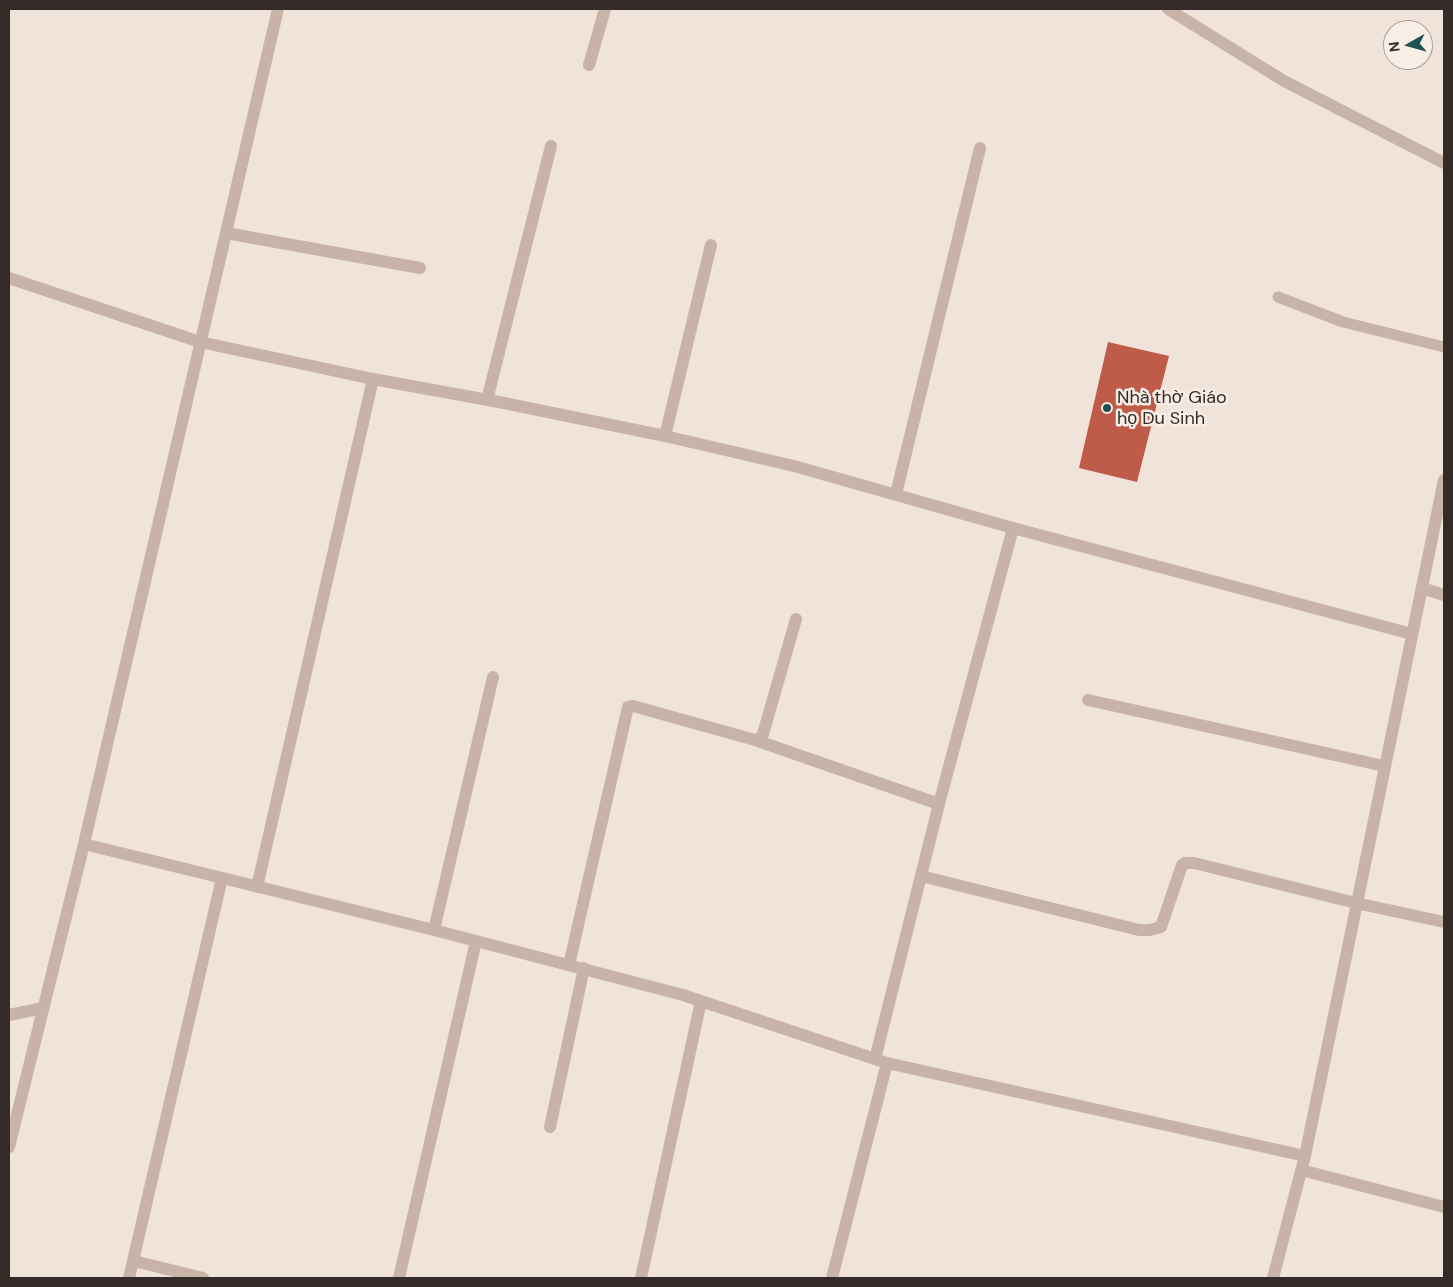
<!DOCTYPE html>
<html>
<head>
<meta charset="utf-8">
<style>
	body { margin:0 }
	#map { position:relative; width:1453px; height:1287px; overflow:hidden; background:#f0e4da; font-family:"DM Sans",sans-serif }
	canvas { display:block }
	.frame { position:absolute; inset:0; border:10px solid #342a27; pointer-events:none }
	.north { position:absolute; left:1383px; top:20px; width:50px; height:50px; box-sizing:border-box; background:#f8eee6; border:1px solid #aaa09a; border-radius:50%; rotate:263deg; font-size:14px; font-weight:700; line-height:20px; text-align:center; color:#342a27 }
	.north::after { content:''; display:block; margin:auto; width:18px; height:22px; background:#1f5352; clip-path:polygon(50% 0,100% 100%,50% 72%,0 100%) }
</style>
</head>
<body>
<div id="map">
<canvas width="1453" height="1287"></canvas>
<div class="frame"></div>
<div class="north">N</div>
</div>
<script>
const ctx = document.querySelector('canvas').getContext('2d');
ctx.lineJoin = 'round';
function fillPath(path, color) {
  ctx.fillStyle = color;
  ctx.fill(path, 'evenodd');
}
function strokePath(path, color, width, dash) {
  ctx.strokeStyle = color;
  ctx.lineWidth = width;
  ctx.lineCap = dash ? 'butt' : 'round';
  ctx.setLineDash(dash || []);
  ctx.stroke(path);
}
function label(font, color, halo, rows, align = 'center') {
  ctx.font = font + ' "DM Sans",sans-serif';
  ctx.lineWidth = 5;
  ctx.setLineDash([]);
  ctx.textBaseline = 'middle';
  ctx.strokeStyle = halo;
  ctx.fillStyle = color;
  for (const [text, x, y, turn = 0] of rows) {
    ctx.save();
    ctx.translate(x, y);
    ctx.rotate((+turn || 0) * Math.PI / 180);
    ctx.textAlign = isNaN(turn) ? turn : align;
    if (halo) ctx.strokeText(text, 0, 0);
    ctx.fillText(text, 0, 0);
    ctx.restore();
  }
}
const building = new Path2D(`
	M1108,342L1169,356L1137,482L1079,468Z`);
const service = new Path2D(`
	M1278,297L1343,322L1444,347`);
const minor = new Path2D(`
	M1168,9L1284,81L1444,163
	M589,65L605,9
	M226,233L420,268
	M9,278L200,342L373,379L499,402L665,436L794,466L1013,528L1412,634
	M487,400L551,146
	M665,436L711,245
	M896,494L980,148
	M1422,588L1444,595
	M1088,700L1384,766
	M755,740L939,804
	M84,844L434,930L683,995L887,1063L1305,1156
	M921,876L1139,930H1150L1161,927L1182,865L1185,863H1194L1356,903L1444,922
	M257,887L373,379
	M434,930L493,677
	M569,965L628,707L633,706L755,740L760,738L763,734L796,619
	M9,1015L43,1008
	M875,1059L939,804L1013,528
	M550,1127L584,968
	M9,1147L84,844L278,9
	M1301,1170L1444,1207
	M134,1261L203,1278
	M129,1278L222,878
	M399,1278L476,941
	M641,1278L701,1001
	M832,1278L887,1063
	M1273,1278L1305,1156L1444,480`);
const markers = [
	[1107,408,5,"#1f5352"]
];
const poiNames = [
	["Nhà thờ Giáo",1117,398],
	["họ Du Sinh",1117,419]
];
fillPath(building, '#bf5b49');
strokePath(service, '#c7b3a7', 11);
strokePath(minor, '#c7b3a7', 12);
for (const [x, y, r, color] of markers) {
  const dot = new Path2D();
  dot.arc(x, y, r, 0, 2 * Math.PI);
  ctx.fillStyle = color;
  ctx.fill(dot);
  strokePath(dot, '#f8eee6', 2);
}
label('18px', '#342a27', '#f8eee6', poiNames, 'left');
</script>
</body>
</html>
